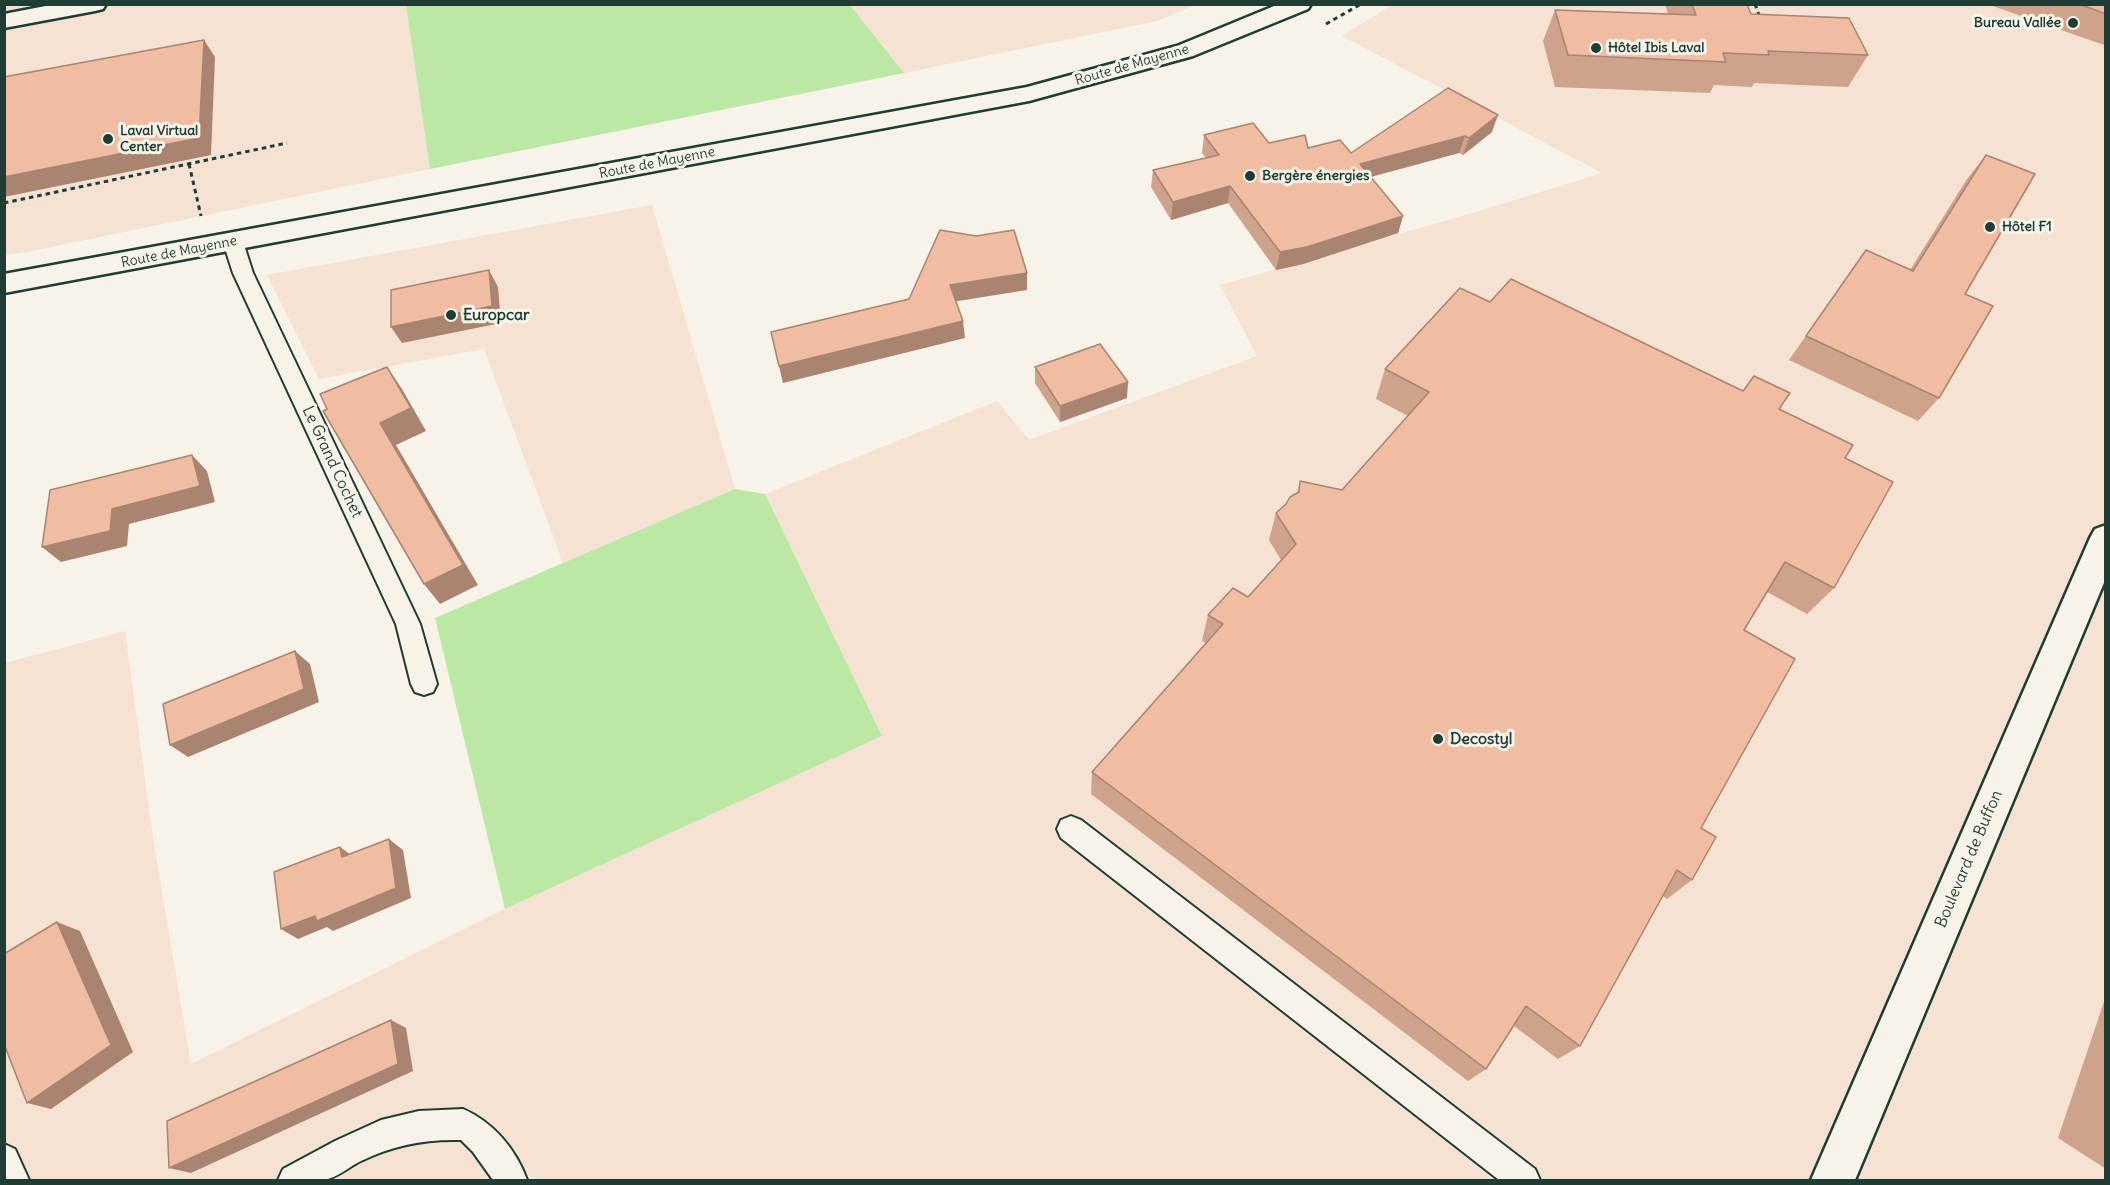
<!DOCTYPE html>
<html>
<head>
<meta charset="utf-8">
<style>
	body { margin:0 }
	#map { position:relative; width:2110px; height:1185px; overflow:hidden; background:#f7f3e8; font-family:Delius,sans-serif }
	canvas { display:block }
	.frame { position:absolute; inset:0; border:6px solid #1f3d34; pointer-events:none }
</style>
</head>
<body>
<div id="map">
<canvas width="2110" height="1185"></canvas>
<div class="frame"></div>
</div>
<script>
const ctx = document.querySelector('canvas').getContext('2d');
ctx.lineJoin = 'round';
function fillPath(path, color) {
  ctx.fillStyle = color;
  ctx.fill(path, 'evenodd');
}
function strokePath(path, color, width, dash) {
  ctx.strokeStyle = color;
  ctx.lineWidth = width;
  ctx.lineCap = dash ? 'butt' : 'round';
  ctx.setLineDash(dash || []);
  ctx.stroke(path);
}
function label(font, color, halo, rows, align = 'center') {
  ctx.font = font + ' Delius,sans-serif';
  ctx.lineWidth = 6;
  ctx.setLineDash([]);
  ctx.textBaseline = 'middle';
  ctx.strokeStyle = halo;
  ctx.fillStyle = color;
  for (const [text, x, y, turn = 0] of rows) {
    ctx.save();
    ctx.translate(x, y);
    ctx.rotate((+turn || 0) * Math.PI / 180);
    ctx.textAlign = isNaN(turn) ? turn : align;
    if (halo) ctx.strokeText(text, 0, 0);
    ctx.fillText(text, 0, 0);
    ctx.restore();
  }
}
const built = new Path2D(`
	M4,5H406L430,169L32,251L5,255Z
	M850,5H1196L1157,21L904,73Z
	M1392,5H2105V1180H5V663L125,631L153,838L191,1064L505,909L882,736L765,494L997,401L1029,440L1257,356L1220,285L1479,211L1602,173L1342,36Z
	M652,205L735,489L563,563L484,349L319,379L267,275Z`);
const green = new Path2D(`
	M406,5H850L904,73L430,169Z
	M735,489L765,494L882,736L505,909L435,618Z`);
const path = new Path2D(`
	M1755,4L1760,18
	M1326,24L1361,4
	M189,164L201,216
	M4,203L287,143`);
const service = new Path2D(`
	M233,235L240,237L243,242L253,273L420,624L437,684L433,692L424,695L415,692L411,684L396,624L233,273L223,242L226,237Z
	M1071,816L1081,820L1535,1169L1540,1180H1499L1061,838L1057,829L1061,820Z
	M463,1109C493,1122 516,1149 527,1180H493L473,1152L461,1140C425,1139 393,1145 361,1161C350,1166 337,1178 324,1180C312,1184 291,1181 278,1180L283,1169L335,1141L381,1120L419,1111Z
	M4,1144L15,1149L29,1180H4Z`);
const minor = new Path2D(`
	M56,4H106L103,9L95,11L4,28V14Z
	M2106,525V578L1855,1180H1811L2090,538L2095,529Z`);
const secondary = new Path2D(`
	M1279,4H1311L1308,9L1193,56L1029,101L4,293V274L1027,87L1177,46Z`);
const wall = new Path2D(`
	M1665,4H1747L1751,14L1868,55L1848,87L1754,83L1752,87L1714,85L1710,93L1555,87L1543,41L1555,10L1668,14Z
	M1987,4H2106V43L2104,45Z
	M1448,88L1492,132L1463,155L1459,153L1371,177L1403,216L1398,233L1303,264L1276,270L1228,203L1171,220L1151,187L1153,170L1206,158L1202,153L1204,135L1351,153Z
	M1986,155L1965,294L1939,398L1918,421L1789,360L1866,250L1910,270L1967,179Z
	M1490,302L1779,409L1845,458L1834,588L1807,614L1767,592L1744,630L1701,828L1692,880L1667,899L1663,896L1580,1046L1558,1059L1514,1026L1486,1069L1468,1081L1091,794L1092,772L1206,643L1202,641L1208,615L1248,597L1281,560L1269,540L1276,513L1286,504L1297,493L1300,481L1342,490L1408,416L1376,399L1385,369Z
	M1035,367L1127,398L1060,422L1035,383Z
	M2106,996V1169L2058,1138Z`);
const shadedWall = new Path2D(`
	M204,40L215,57L211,155L4,197V177Z
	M1498,115L1492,132L1463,155L1469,138Z
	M1465,136L1459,153L1355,181L1360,164Z
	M1230,186L1228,203L1171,220L1173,202Z
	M1403,216L1398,233L1303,264L1276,270L1280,252Z
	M489,270L498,287L501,323L402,343L391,327Z
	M1027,273V290L952,302L950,285Z
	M963,321L965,338L783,383L779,366Z
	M387,367L402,389L426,431L396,445L478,585L440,604L424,584L380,423Z
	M1128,382L1127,398L1060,422V406Z
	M192,455L207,471L215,502L129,524L127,546L61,562L42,547L112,509Z
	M295,651L310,664L319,702L188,757L170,745Z
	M389,839L403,850L411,898L333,931L327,927L298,939L281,929Z
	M340,847L355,858L342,857Z
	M57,922L80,931L133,1052L51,1109L27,1103Z
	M391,1020L406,1028L413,1071L191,1173L169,1168Z`);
const building = new Path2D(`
	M1692,4H1747L1751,14L1849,18L1868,55L1768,51L1769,55L1723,53L1726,62L1568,55L1555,10L1696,15Z
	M2079,4H2106V14Z
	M204,40L199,138L4,177V77Z
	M1448,88L1498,115L1469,138L1465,136L1360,164L1403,216L1307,247L1280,252L1230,186L1173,202L1153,170L1219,155L1204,135L1253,123L1269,143L1305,135L1308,148L1340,140L1351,153Z
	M1986,155L2035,174L1965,294L1993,306L1939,398L1806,336L1866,250L1913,271Z
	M940,230L976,236L1014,230L1027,273L950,285L963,321L779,366L771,332L909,299Z
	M489,270L492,306L391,327V290Z
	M1511,279L1743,391L1754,376L1790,393L1779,409L1853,445L1845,458L1893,482L1834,588L1785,562L1744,630L1795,659L1701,828L1716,837L1692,880L1677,870L1580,1046L1526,1006L1486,1069L1092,772L1223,624L1208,615L1233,588L1248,597L1296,544L1276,513L1286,504L1290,497L1299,492L1300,481L1342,490L1429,392L1385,369L1460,288L1490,302Z
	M1100,344L1128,382L1060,406L1035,367Z
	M387,367L411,408L380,423L463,565L424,584L323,411L327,409L320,394Z
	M192,455L200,486L112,509L110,531L42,547L50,490Z
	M295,651L304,689L170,745L163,704Z
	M389,839L396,888L317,921L315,916L281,929L274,872L340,847L342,857Z
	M57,922L111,1045L27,1103L4,1044V954Z
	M391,1020L398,1064L169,1168L167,1121Z`);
const markers = [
	[2073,23,6,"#1f3d34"],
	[1596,48,6,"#1f3d34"],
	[108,139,6,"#1f3d34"],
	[1250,176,6,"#1f3d34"],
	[1990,227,6,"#1f3d34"],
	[451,315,6,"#1f3d34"],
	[1438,739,6,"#1f3d34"]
];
const farPoinames = [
	["Bureau Vallée",2061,23,"right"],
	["Hôtel Ibis Laval",1608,48],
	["Laval Virtual",120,131],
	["Center",120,147],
	["Bergère énergies",1262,176],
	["Hôtel F1",2002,227]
];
const farStreetnames = [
	["Route de Mayenne",1132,65,-16],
	["Route de Mayenne",657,163,-11],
	["Route de Mayenne",179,252,-11]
];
const poiNames = [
	["Europcar",463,315],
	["Decostyl",1450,739]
];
const streetNames = [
	["Le Grand Cochet",332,462,65],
	["Boulevard de Buffon",1969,859,-67]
];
fillPath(built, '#f5e2d3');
fillPath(green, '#bce8a5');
strokePath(service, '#1f3d34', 4);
strokePath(minor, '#1f3d34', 5);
strokePath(secondary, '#1f3d34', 5);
strokePath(path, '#1f3d34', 3, [4.5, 4]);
fillPath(service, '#f7f3e8');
fillPath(minor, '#f7f3e8');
fillPath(secondary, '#f7f3e8');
fillPath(wall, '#cea28b');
fillPath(shadedWall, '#a88471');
fillPath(building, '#f0bca2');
strokePath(building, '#a88471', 1.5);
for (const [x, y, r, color] of markers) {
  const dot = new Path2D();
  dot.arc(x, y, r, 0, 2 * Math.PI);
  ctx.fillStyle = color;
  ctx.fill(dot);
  strokePath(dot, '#f7f3e8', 2);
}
label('bold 14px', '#1f3d34', '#f7f3e8', farPoinames, 'left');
label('14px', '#1f3d34', '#f7f3e8', farStreetnames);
label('bold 16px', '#1f3d34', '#f7f3e8', poiNames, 'left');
label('16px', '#1f3d34', '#f7f3e8', streetNames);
</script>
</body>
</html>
